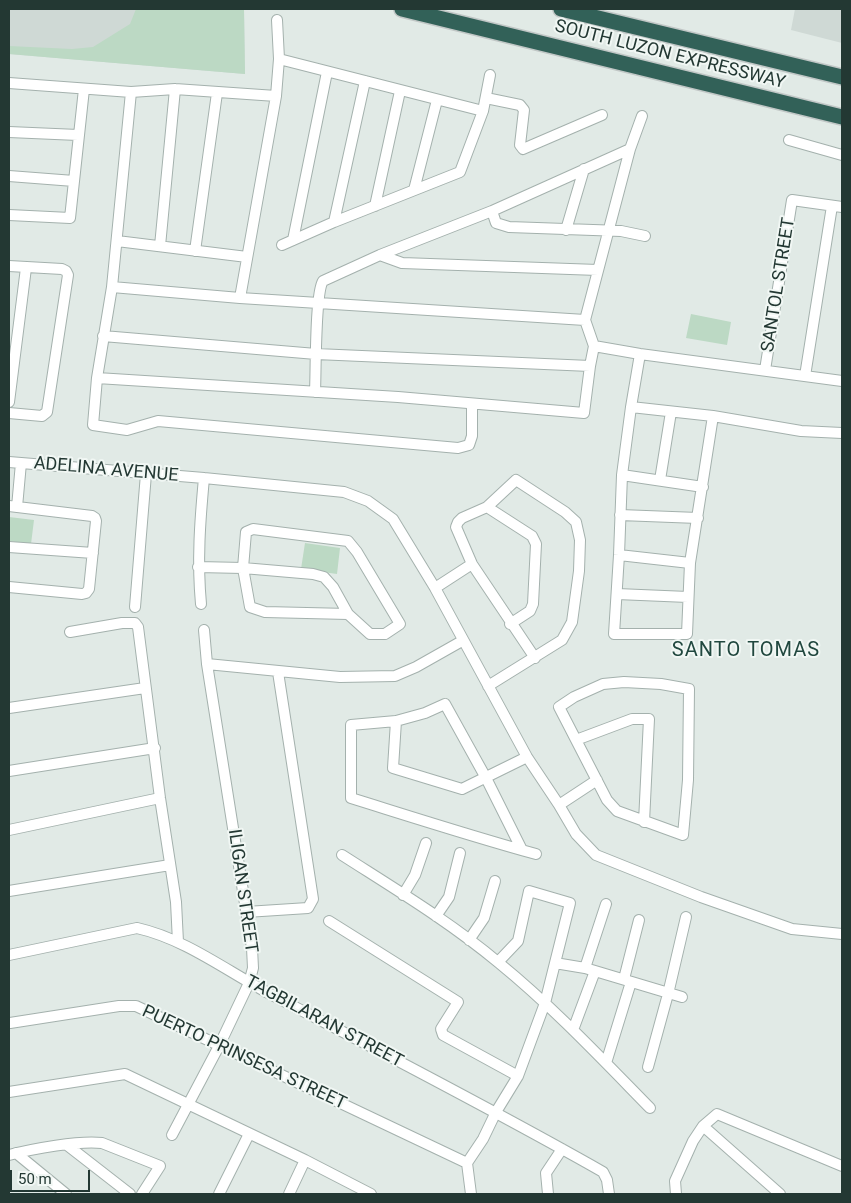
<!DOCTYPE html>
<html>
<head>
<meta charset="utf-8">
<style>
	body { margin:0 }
	#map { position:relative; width:851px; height:1203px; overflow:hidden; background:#e1eae6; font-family:Roboto,sans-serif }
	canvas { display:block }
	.frame { position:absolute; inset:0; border:10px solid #233833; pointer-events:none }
	.scale { position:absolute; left:10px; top:1170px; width:80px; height:22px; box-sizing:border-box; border:2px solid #233833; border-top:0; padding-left:6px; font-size:15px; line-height:18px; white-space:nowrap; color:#233833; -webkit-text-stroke:4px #f1f7f4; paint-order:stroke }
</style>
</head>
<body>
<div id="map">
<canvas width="851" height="1203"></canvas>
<div class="frame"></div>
<div class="scale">50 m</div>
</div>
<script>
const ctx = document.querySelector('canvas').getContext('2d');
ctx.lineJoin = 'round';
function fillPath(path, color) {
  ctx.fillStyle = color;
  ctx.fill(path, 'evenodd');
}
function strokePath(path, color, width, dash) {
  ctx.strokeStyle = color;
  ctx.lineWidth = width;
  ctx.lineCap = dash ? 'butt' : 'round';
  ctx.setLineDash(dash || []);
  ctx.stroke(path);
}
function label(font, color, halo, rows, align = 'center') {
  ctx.font = font + ' Roboto,sans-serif';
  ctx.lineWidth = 4;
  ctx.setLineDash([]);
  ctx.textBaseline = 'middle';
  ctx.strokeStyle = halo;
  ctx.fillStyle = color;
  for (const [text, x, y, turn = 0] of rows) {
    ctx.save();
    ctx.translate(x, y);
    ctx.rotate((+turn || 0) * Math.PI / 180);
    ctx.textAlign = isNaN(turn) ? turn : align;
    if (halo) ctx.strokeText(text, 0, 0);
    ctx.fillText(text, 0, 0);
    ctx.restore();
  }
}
const built = new Path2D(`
	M9,9H244L245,74L9,54Z
	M795,9H842V43L791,30Z`);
const green = new Path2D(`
	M136,9H244L245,74L9,54V46L72,49L93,47L130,24Z
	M691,314L731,322L727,345L686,338Z
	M9,517L34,520L31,544L9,541Z
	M305,543L340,548L337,574L301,569Z`);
const street = new Path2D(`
	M279,59L483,111
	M9,83L131,92L175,89L276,96
	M131,92L112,287L97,378L93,425L127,430L158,421L458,448L469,445L472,436V404
	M486,98L520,105L524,110L520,145L523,149L602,115
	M9,132L78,135
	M789,140L842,155
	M9,176L74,181
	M414,190L437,100
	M375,206L400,91
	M492,211L496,223L509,227L621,231L645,236
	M9,215L70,218L84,89
	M334,222L365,81
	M566,230L584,169
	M293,240L327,72
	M117,241L247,257
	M282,245L334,222L460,172L483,111L490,75
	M160,246L175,89
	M195,251L217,93
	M380,255L402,263L598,270
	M9,266L62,269L66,271L68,275L47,412L42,416L9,413
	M112,287L240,298L585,320
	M240,298L276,96L279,59L277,20
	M103,336L316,354L590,366
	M594,346L640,354L842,381
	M640,354L631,407L622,475L619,555L614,634H687L690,563L713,416
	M765,370L792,200L842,207
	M805,376L832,206
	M97,378L398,397L584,413L590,366L594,346L585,320L630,149L642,116
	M315,392C316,372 315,293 323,281L380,255L492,211L630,149
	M9,402L26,268
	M631,407L713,416L801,431L842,433
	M9,462L204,478L344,492L368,501L393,519L435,588L527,757L559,805L576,834L596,855L701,897L792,929L842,934
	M622,475L703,487
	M660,480L671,412
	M9,506L92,516L95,518L96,521L89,589L86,593L82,594L9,587
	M17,507L21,463
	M487,507L532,536L536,544L533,604L530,611L510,624
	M620,515L698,518
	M9,547L93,553
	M619,555L690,563
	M198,567L243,568L313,574L324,577L333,587L348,614L370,634H385L400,624L357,552L348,541L253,529L246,532L243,568L250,607L265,612L348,614
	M435,588L472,564
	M617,594L688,597
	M201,604C197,561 200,521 204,478
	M135,607L146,474
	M70,632L122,623H135L138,627L160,798L176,902L178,942
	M207,664L340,677L395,676L416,667L462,641
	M624,682L661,684L689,689L688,780L683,835L617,811L607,800L559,707L574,697L603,684Z
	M488,686L562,640L572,622L579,571L580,540L576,522L565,512L516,480L487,507L462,518L458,522L456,527L472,564L535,658
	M9,708L145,688
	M396,721L393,768L462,789L527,757
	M576,740L632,719H649L644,822
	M9,771L155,748
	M559,805L597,780
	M9,830L160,798
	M522,850L486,778L445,704L425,713L396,721L351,725V798C412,817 474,837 536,854
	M342,855C395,889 450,922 499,963C553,1007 601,1058 650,1108
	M9,891L170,865
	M403,895L415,875L426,843
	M246,912L308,908L313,899L278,672
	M436,916L449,897L460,853
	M329,921L458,1002L441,1029L443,1035L518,1076
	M469,940L484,918L495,881
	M9,955L137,928C186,939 228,972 272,995C383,1053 494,1110 603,1172L607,1180L609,1194
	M555,963L585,968L682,997
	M585,968L606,904
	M624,979L639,920
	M10,1023L119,1006H136L467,1163
	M573,1030L595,971
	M606,1063L631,982
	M648,1067L668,994L686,917
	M9,1092L125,1074L305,1160L371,1194
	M703,1126L780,1194
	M172,1135L219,1046L249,983L253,968L252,948L207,664L204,630
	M67,1145L130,1194
	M16,1153L66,1194
	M9,1155C32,1149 80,1140 102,1143L160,1166L142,1194
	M219,1194L249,1134
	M289,1194L305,1160
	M471,1194L467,1163L483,1139L496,1112L518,1076L545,1003L570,903L529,891L518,941L498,962
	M548,1194L546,1173L562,1149
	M676,1194L675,1181L693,1141L703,1126L717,1114L842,1166`);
const highway = new Path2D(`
	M402,9L842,117
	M561,9L842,77`);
const streetNames = [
	["SOUTH LUZON EXPRESSWAY",670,55,14],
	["SANTOL STREET",779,285,-81],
	["ADELINA AVENUE",106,470,5],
	["ILIGAN STREET",242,891,82],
	["TAGBILARAN STREET",324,1022,28],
	["PUERTO PRINSESA STREET",244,1058,25]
];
const quarterNames = [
	["SANTO TOMAS",746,651]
];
fillPath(built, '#cfd9d5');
fillPath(green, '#bcd9c4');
strokePath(street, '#a4b1ad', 12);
strokePath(highway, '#c1c7c6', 18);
strokePath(street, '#fff', 10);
strokePath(highway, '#326158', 15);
label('18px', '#233833', '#f1f7f4', streetNames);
ctx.letterSpacing = '1px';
label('20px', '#21483f', '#f1f7f4', quarterNames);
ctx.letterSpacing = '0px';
</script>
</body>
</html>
